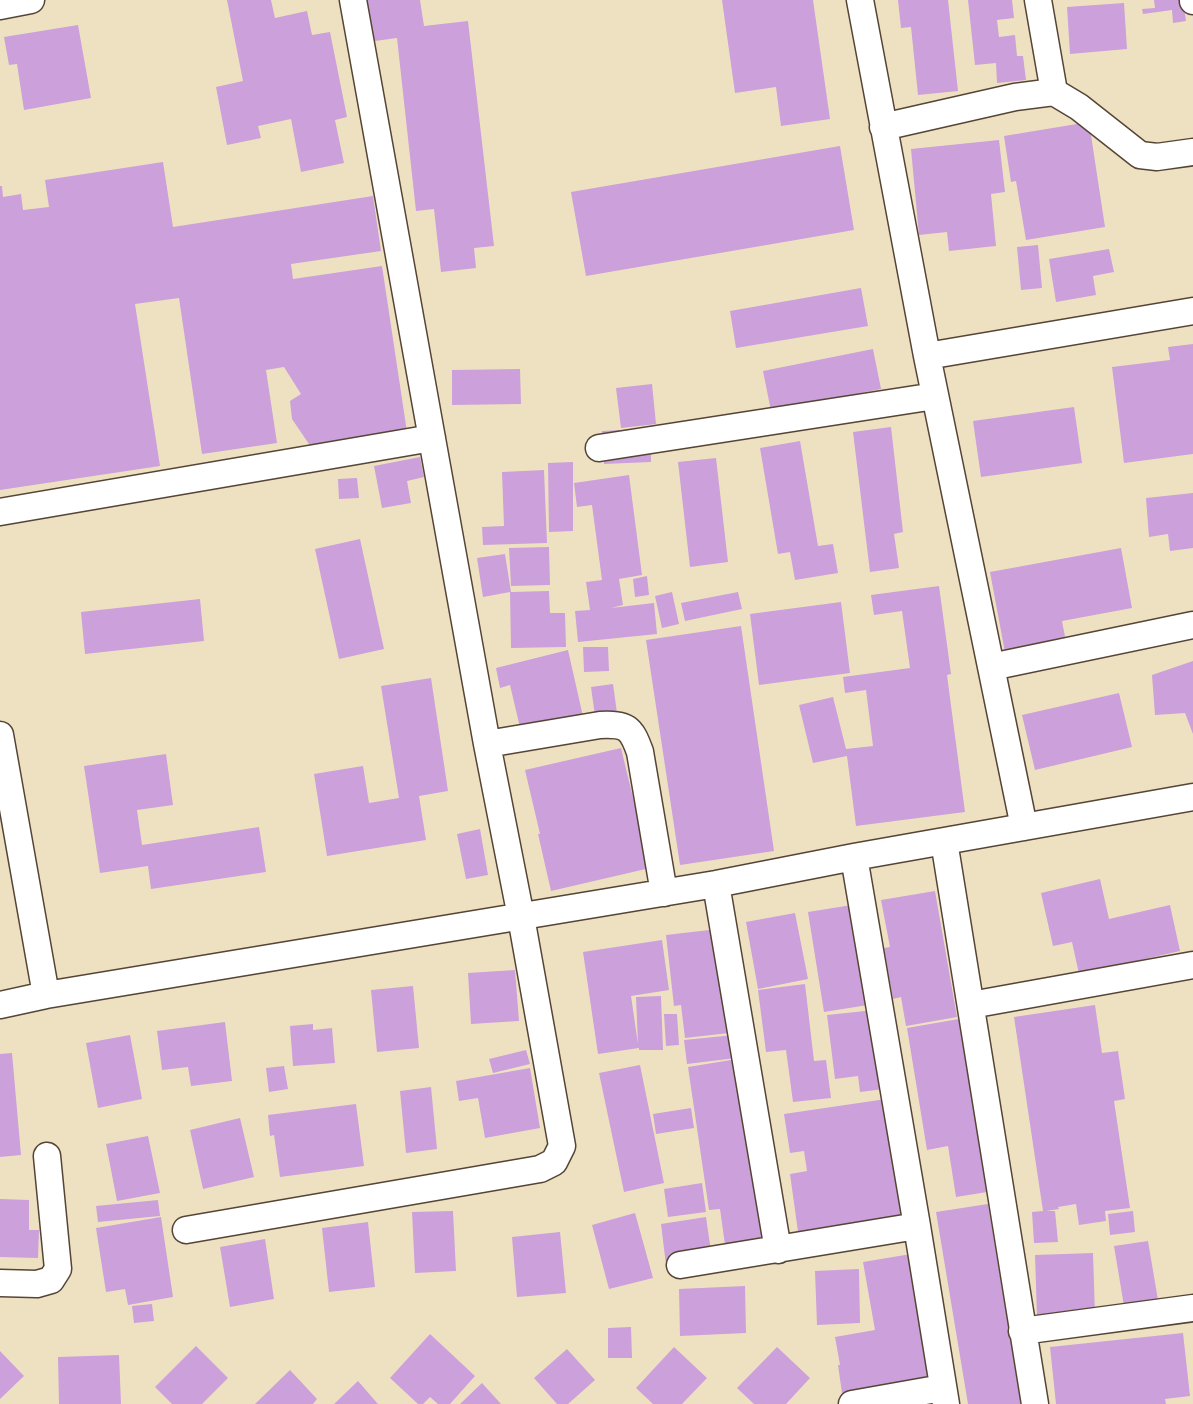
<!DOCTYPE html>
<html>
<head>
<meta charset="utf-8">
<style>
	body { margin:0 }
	canvas { display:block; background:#eee1c1 }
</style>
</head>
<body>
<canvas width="1193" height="1404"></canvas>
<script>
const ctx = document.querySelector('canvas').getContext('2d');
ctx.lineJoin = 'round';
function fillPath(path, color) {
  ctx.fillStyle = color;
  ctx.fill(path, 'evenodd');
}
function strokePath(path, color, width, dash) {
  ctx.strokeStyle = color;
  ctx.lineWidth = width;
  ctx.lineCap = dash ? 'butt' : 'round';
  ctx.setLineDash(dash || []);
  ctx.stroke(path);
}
const building = new Path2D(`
	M227,0H271L275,18L307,11L312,35L330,32L347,117L335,120L344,163L301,172L291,119L258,126L261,138L227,145L216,87L243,81Z
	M354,0H420L424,26L468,21L494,246L474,248L476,268L441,272L434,209L416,211L397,38L360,43Z
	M722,0H813L830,119L781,126L776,87L735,93Z
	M898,0H948L958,91L918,95L911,27L901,28Z
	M968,0H1012L1014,18L997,20L999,37L1015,35L1017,56H1023L1026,80L997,83L996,63L975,65Z
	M1154,0H1183L1186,21L1173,23L1172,10L1143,14L1142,9L1155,8Z
	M1124,3L1127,49L1070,54L1067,7Z
	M78,25L91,98L24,110L17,64L9,65L4,37Z
	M1089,122L1105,227L1026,240L1016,181L1011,182L1004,136Z
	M999,140L1005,192L991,194L996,246L949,251L947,232L919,235L911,149Z
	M840,146L854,230L586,276L571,192Z
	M163,162L173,227L373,196L381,251L291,264L293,279L382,266L407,432L311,447L292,419L290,401L301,394L284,367L266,370L277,443L202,454L179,298L135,304L160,466L0,490V186H2L3,197L21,194L23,210L49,207L45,180Z
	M1038,245L1042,288L1021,290L1017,247Z
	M1109,249L1114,272L1093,276L1096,295L1056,302L1049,259Z
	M861,288L868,326L736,348L730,311Z
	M1193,344V454L1124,463L1112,367L1170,360L1168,347Z
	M873,349L881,389L771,411L763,371Z
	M520,369L521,404L452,405V370Z
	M652,384L656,424L621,428L616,388Z
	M1074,407L1082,463L981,477L973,421Z
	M680,427L651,447V462L604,464L602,431Z
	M891,427L903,532L894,534L899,568L870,572L853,432Z
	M800,441L818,546L833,544L838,573L795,580L790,552L778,554L760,448Z
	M420,457L424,477L407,481L411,503L382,508L374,466Z
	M716,458L728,562L690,567L678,462Z
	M573,462V531L549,532L548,463Z
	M544,470L547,543L483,545L482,527L504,526L502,472Z
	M629,475L642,575L619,579L623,605L611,608L654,603L657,634L578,642L575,611L590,610L586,582L602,580L592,505L577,507L574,483Z
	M357,478L359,498L339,499L338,479Z
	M1193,493V548L1170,551L1168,534L1149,537L1146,498Z
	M360,539L384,649L339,659L315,549Z
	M549,547L550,585L511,586L509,548Z
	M1121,548L1132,608L1062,621L1070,663L1009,674L990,572Z
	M505,554L511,592L549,591L550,613H565L566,647L511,648L510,592L483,597L477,558Z
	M647,576L649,595L635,597L633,579Z
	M939,586L951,674L947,675L965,812L856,826L847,756L813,763L799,705L833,697L846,749L873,746L866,690L845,693L843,677L910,668L902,611L874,615L871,595Z
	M672,592L679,624L662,628L655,596Z
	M738,592L742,609L685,621L681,603Z
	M200,599L204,641L85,654L81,612Z
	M841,602L850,673L759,685L750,614Z
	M741,626L774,851L680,865L646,640Z
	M583,647H608L609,671L584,672Z
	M568,650L584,721L522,736L510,685L500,688L496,668Z
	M1193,661V734L1185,713L1155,715L1152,675Z
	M431,678L448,791L419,796L426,840L327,856L314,774L363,766L369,803L399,798L381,686Z
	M613,684L617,713L595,716L591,687Z
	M1119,693L1132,747L1035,770L1022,715Z
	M621,748L650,868L551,891L538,834H540L525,770Z
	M166,754L173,805L137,810L142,845L259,827L266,872L151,889L148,866L100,873L84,766Z
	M480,829L488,875L466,879L457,834Z
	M1100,879L1109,919L1170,905L1180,951L1079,974L1072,942L1053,946L1041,893Z
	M935,891L957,1017L906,1026L901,997L893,999L884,948L890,947L881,900Z
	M852,905L868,1005L824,1012L808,912Z
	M795,913L808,979L758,989L746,922Z
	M718,929L729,1033L685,1038L681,1005L674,1006L666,935Z
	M662,940L669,990L631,996L638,1044L636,997L661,996L663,1050H639V1048L598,1054L583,952Z
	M515,970L519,1021L471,1024L468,973Z
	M805,984L814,1061L826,1060L831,1098L793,1102L786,1050L766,1052L758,990Z
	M413,986L419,1048L377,1052L371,990Z
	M1095,1005L1102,1053L1118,1051L1125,1099L1114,1101L1130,1208L1105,1211L1106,1221L1079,1225L1076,1204L1058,1207L1059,1209L1046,1211H1055L1058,1242L1034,1243L1032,1212L1043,1211L1014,1017Z
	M875,1010L884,1089L860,1092L858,1076L835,1079L827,1015Z
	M664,1014H677L679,1045L666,1046Z
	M959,1019L987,1192L956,1197L948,1146L927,1150L907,1028Z
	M225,1022L232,1081L191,1086L188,1067L162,1070L157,1031Z
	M313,1024V1030L332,1028L335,1063L293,1066L290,1026Z
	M130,1035L142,1099L98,1108L86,1043Z
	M734,1035L736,1058L687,1064L684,1040Z
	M526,1050L530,1064L493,1073L489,1059Z
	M12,1053L21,1155L0,1157V1054Z
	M737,1059L765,1246L726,1252L720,1209L709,1210L688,1067Z
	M640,1065L664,1183L624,1192L599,1073Z
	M284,1066L288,1089L269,1092L266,1068Z
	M530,1068L540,1128L485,1138L478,1098L459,1101L456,1081Z
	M431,1087L437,1149L406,1153L400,1091Z
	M886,1099L904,1221L799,1239L790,1174L807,1171L804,1151L790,1153L784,1114Z
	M356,1104L364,1166L280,1177L274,1135L270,1136L268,1115Z
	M691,1108L694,1128L656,1134L653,1114Z
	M240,1118L254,1177L203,1189L190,1130Z
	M148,1136L160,1193L117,1201L106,1144Z
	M702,1183L706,1212L668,1217L664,1189Z
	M0,1199L29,1200V1230H39L38,1258L0,1257Z
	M158,1200L160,1216L98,1222L96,1206Z
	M988,1204L1021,1404H968L936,1212Z
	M453,1211L456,1271L415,1273L412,1212Z
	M1133,1211L1135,1232L1110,1235L1108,1214Z
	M635,1213L653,1278L609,1289L592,1225Z
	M161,1217L173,1297L128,1305L125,1289L106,1292L96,1228Z
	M706,1217L712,1258L666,1265L661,1224Z
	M368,1222L375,1287L329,1292L322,1228Z
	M560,1232L566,1293L517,1297L512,1237Z
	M265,1239L274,1299L230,1307L220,1247Z
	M1148,1241L1158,1300L1124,1306L1114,1246Z
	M1093,1253L1095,1315L1037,1317L1035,1255Z
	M911,1254L932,1378L842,1393L838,1365H840L835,1337L875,1330L863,1262Z
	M859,1269L860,1323L817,1325L815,1271Z
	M745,1286L746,1333L680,1336L679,1289Z
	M152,1304L154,1321L134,1323L132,1306Z
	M631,1327L632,1358H608V1328Z
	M1183,1333L1190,1396L1165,1399L1166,1404H1056L1050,1347Z
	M430,1334L475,1376L450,1404H438L430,1397L423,1404H418L390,1378Z
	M196,1346L228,1378L202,1404H172L155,1387Z
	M674,1347L707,1378L682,1404H653L636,1388Z
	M777,1347L810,1378L786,1404H754L737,1388Z
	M567,1349L595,1380L568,1404H557L534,1378Z
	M0,1351L24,1376L0,1399Z
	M119,1355L121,1404H59L58,1357Z
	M290,1370L317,1399L313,1404H255Z
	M358,1381L378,1404H334Z
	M482,1383L501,1404H460Z`);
const minor = new Path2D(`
	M860,0L927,356L1024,827
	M1193,0V1
	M0,6L31,0
	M1054,92L1079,107L1140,155L1157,157L1193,152
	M883,127L1015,97L1054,92L1038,0
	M927,356L1193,311
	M599,448L935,396
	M0,512L432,438
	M991,667L1193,625
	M0,735L46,995
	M487,744L600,725C627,724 631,727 640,752L664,893
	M944,841L1035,1404
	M854,857L917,1226L946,1404
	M716,884L778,1250
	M0,1005L46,995L716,884L854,857L1193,797
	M971,1005L1193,965
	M186,1230L540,1169L554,1162L562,1146L521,917L487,744L353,0
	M680,1265L917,1226
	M0,1283L37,1284L51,1280L58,1269L47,1156
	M1022,1331L1193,1308
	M852,1404L942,1388`);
fillPath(building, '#cca0db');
strokePath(minor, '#564536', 29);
strokePath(minor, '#fff', 26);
</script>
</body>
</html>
